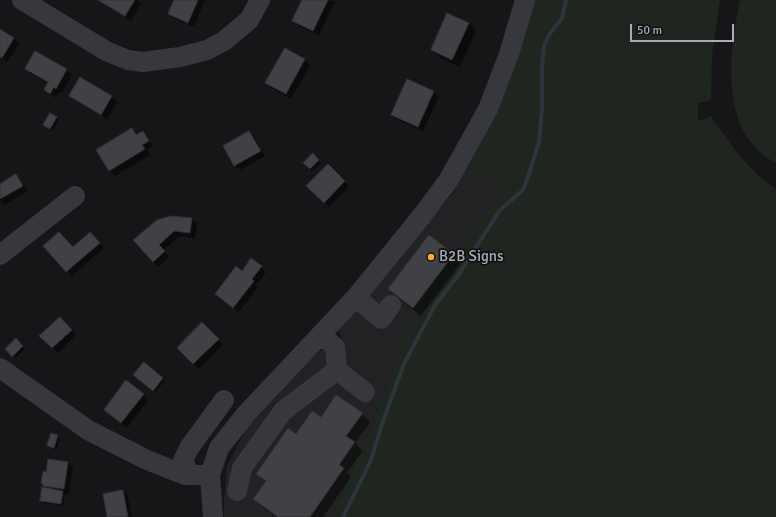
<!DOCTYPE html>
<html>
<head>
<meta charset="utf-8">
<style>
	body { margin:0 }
	#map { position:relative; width:776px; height:517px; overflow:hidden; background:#161618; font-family:Signika,sans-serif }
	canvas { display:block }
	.scale { position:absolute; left:630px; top:24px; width:104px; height:18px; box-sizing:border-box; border:2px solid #a8adb8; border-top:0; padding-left:5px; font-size:12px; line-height:14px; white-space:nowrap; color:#a8adb8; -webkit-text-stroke:3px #111113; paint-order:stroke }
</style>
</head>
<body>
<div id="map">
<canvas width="776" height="517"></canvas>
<div class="scale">50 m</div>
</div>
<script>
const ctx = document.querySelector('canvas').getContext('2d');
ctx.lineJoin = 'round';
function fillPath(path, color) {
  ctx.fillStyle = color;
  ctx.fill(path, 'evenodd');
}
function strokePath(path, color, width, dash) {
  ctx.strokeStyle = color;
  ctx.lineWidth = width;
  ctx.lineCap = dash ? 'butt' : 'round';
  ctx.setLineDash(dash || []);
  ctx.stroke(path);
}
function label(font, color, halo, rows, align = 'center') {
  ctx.font = font + ' Signika,sans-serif';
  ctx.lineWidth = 3.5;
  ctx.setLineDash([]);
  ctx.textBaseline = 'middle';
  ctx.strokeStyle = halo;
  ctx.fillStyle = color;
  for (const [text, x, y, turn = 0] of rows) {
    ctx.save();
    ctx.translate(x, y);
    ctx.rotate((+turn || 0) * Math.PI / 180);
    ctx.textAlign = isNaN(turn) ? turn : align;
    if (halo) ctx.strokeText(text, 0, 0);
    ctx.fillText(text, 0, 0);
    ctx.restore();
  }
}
const built = new Path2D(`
	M468,164L506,191L479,220L396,343L400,355L332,517H224V500L227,466L246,429L318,352L335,347L342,340L338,329L369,296L452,194Z`);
const green = new Path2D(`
	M534,0H720L712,55L711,100L698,103V121L711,116C730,144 748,170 776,189V517H332L400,355L396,343L479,220L506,191L466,167Z
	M740,0H776V163C718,133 729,53 740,0Z`);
const shadow = new Path2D(`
	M97,0H138L141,3L131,21Z
	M175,0H205L194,27L175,19L169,14Z
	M303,0L335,1L319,35L299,26L294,21Z
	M468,23L476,31L460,67L440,58L432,50Z
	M0,30L14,38L19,44L7,62L1,58L0,60Z
	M285,49L305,60L310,65L291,99L272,88L267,83Z
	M35,52L67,70L72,75L62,93L59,92L56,98L45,90L49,84L31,74L26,69Z
	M81,78L112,97L117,102L107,119L76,101L71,96Z
	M408,80L434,92L439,97L423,131L397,120L392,114Z
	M56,118L59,120L52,131L44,125Z
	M132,130L137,135L142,132L153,146L147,150L150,155L115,176L110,171L98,151Z
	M249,132L254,137L265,156L240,170L235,165Z
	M313,154L321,163L312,171L304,163Z
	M328,166L349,186L329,207L308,186Z
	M16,175L21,181L27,191L5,205L0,200V185Z
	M192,219L197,224L195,238L180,236L163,250L169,257L158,267L135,240Z
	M429,237L454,255L461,263L421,316L397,297L389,289Z
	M96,239L104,248L72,276L67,271L73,248Z
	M261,267L266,272L256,285L258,287L239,312L221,299L242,272Z
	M60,318L76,335L58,353L41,336Z
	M202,324L223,344L199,369L178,348Z
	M16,340L25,349L15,358L6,349Z
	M137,378H162L165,381L155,392Z
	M143,395L148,400L127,428L105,410Z
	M362,414L370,422L355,443L362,451L347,473L351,477L323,517H276L262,507L254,499L266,483L257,474L296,435L321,418Z
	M58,436L60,439L57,450L51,448L48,446Z
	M68,463L73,468L69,494H65L63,506L44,503L41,500L48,489L42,483L47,473Z
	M123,491L128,496L132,517H108Z`);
const stream = new Path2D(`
	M343,517L371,460L383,421L404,364L435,305L459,274L499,211L523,190L530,171L539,142L542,108V66L544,46L549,35L562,18L566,0`);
const building = new Path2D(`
	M98,0H135L125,16Z
	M174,0H198L188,23L168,14Z
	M302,0H328L313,31L292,21Z
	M447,13L469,23L452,60L431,50Z
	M0,29L14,38L2,58L0,57Z
	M285,48L305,59L286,94L265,83Z
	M35,51L67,69L56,89L54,87L50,94L44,90L48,82L25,69Z
	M80,77L112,96L101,115L69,96Z
	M407,79L434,91L418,127L391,115Z
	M50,113L57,117L50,129L43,125Z
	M132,128L136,135L143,131L149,141L142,145L145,149L109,171L96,150Z
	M249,131L261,151L234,166L223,146Z
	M313,153L319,160L310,169L303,163Z
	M328,164L345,181L324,203L306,186Z
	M16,174L23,186L0,199V184Z
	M171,216L192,218L190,233L174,231L159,245L165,251L153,262L133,240L157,220Z
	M59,232L73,247L90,232L100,243L66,272L43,246Z
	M429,235L454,254L413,308L388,289Z
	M251,258L262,266L252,279L254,281L233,308L215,294L236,266L242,271Z
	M60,317L72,330L52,348L39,336Z
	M202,322L219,339L193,364L177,348Z
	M16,338L23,346L12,357L5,349Z
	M144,362L163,378L153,391L133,375Z
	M126,380L144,394L121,423L104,410Z
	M336,395L363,413L346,436L355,442L339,465L344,468L310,517H278L253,499L266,481L256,474L288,428L296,434L312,411L321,417Z
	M51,433L58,435L54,448L47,446Z
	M48,459L68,462L64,489L43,486V484L41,483L43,471L46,472Z
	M42,487L63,491L61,504L40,501Z
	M123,490L128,517H107L103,494Z`);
const minor = new Path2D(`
	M22,0L108,52L128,60L143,62L180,57L207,50L224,41L249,20L260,0
	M0,255L75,196
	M356,297L381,319L391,305
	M321,335L335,347L337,370L365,392
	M0,368L88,430L147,460L185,475H210
	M190,475L183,461L189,448L224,400
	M237,491L242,468L283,411L337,370
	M213,517L210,475L219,448L246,414L356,297L421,217L448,181L488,109L509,54L525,0`);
const markers = [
	[431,257,4,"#f2b134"]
];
const poiNames = [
	["B2B Signs",439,257]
];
fillPath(built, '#222225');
fillPath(green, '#1e261f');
fillPath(shadow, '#0007');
strokePath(stream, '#2c353c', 4);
fillPath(building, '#404145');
strokePath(building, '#303034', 1);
strokePath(minor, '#37383d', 20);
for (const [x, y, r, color] of markers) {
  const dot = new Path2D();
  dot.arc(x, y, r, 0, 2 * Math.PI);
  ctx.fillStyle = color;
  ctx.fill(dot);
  strokePath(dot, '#111113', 1.5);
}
label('15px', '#a8adb8', '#111113', poiNames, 'left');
</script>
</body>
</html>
